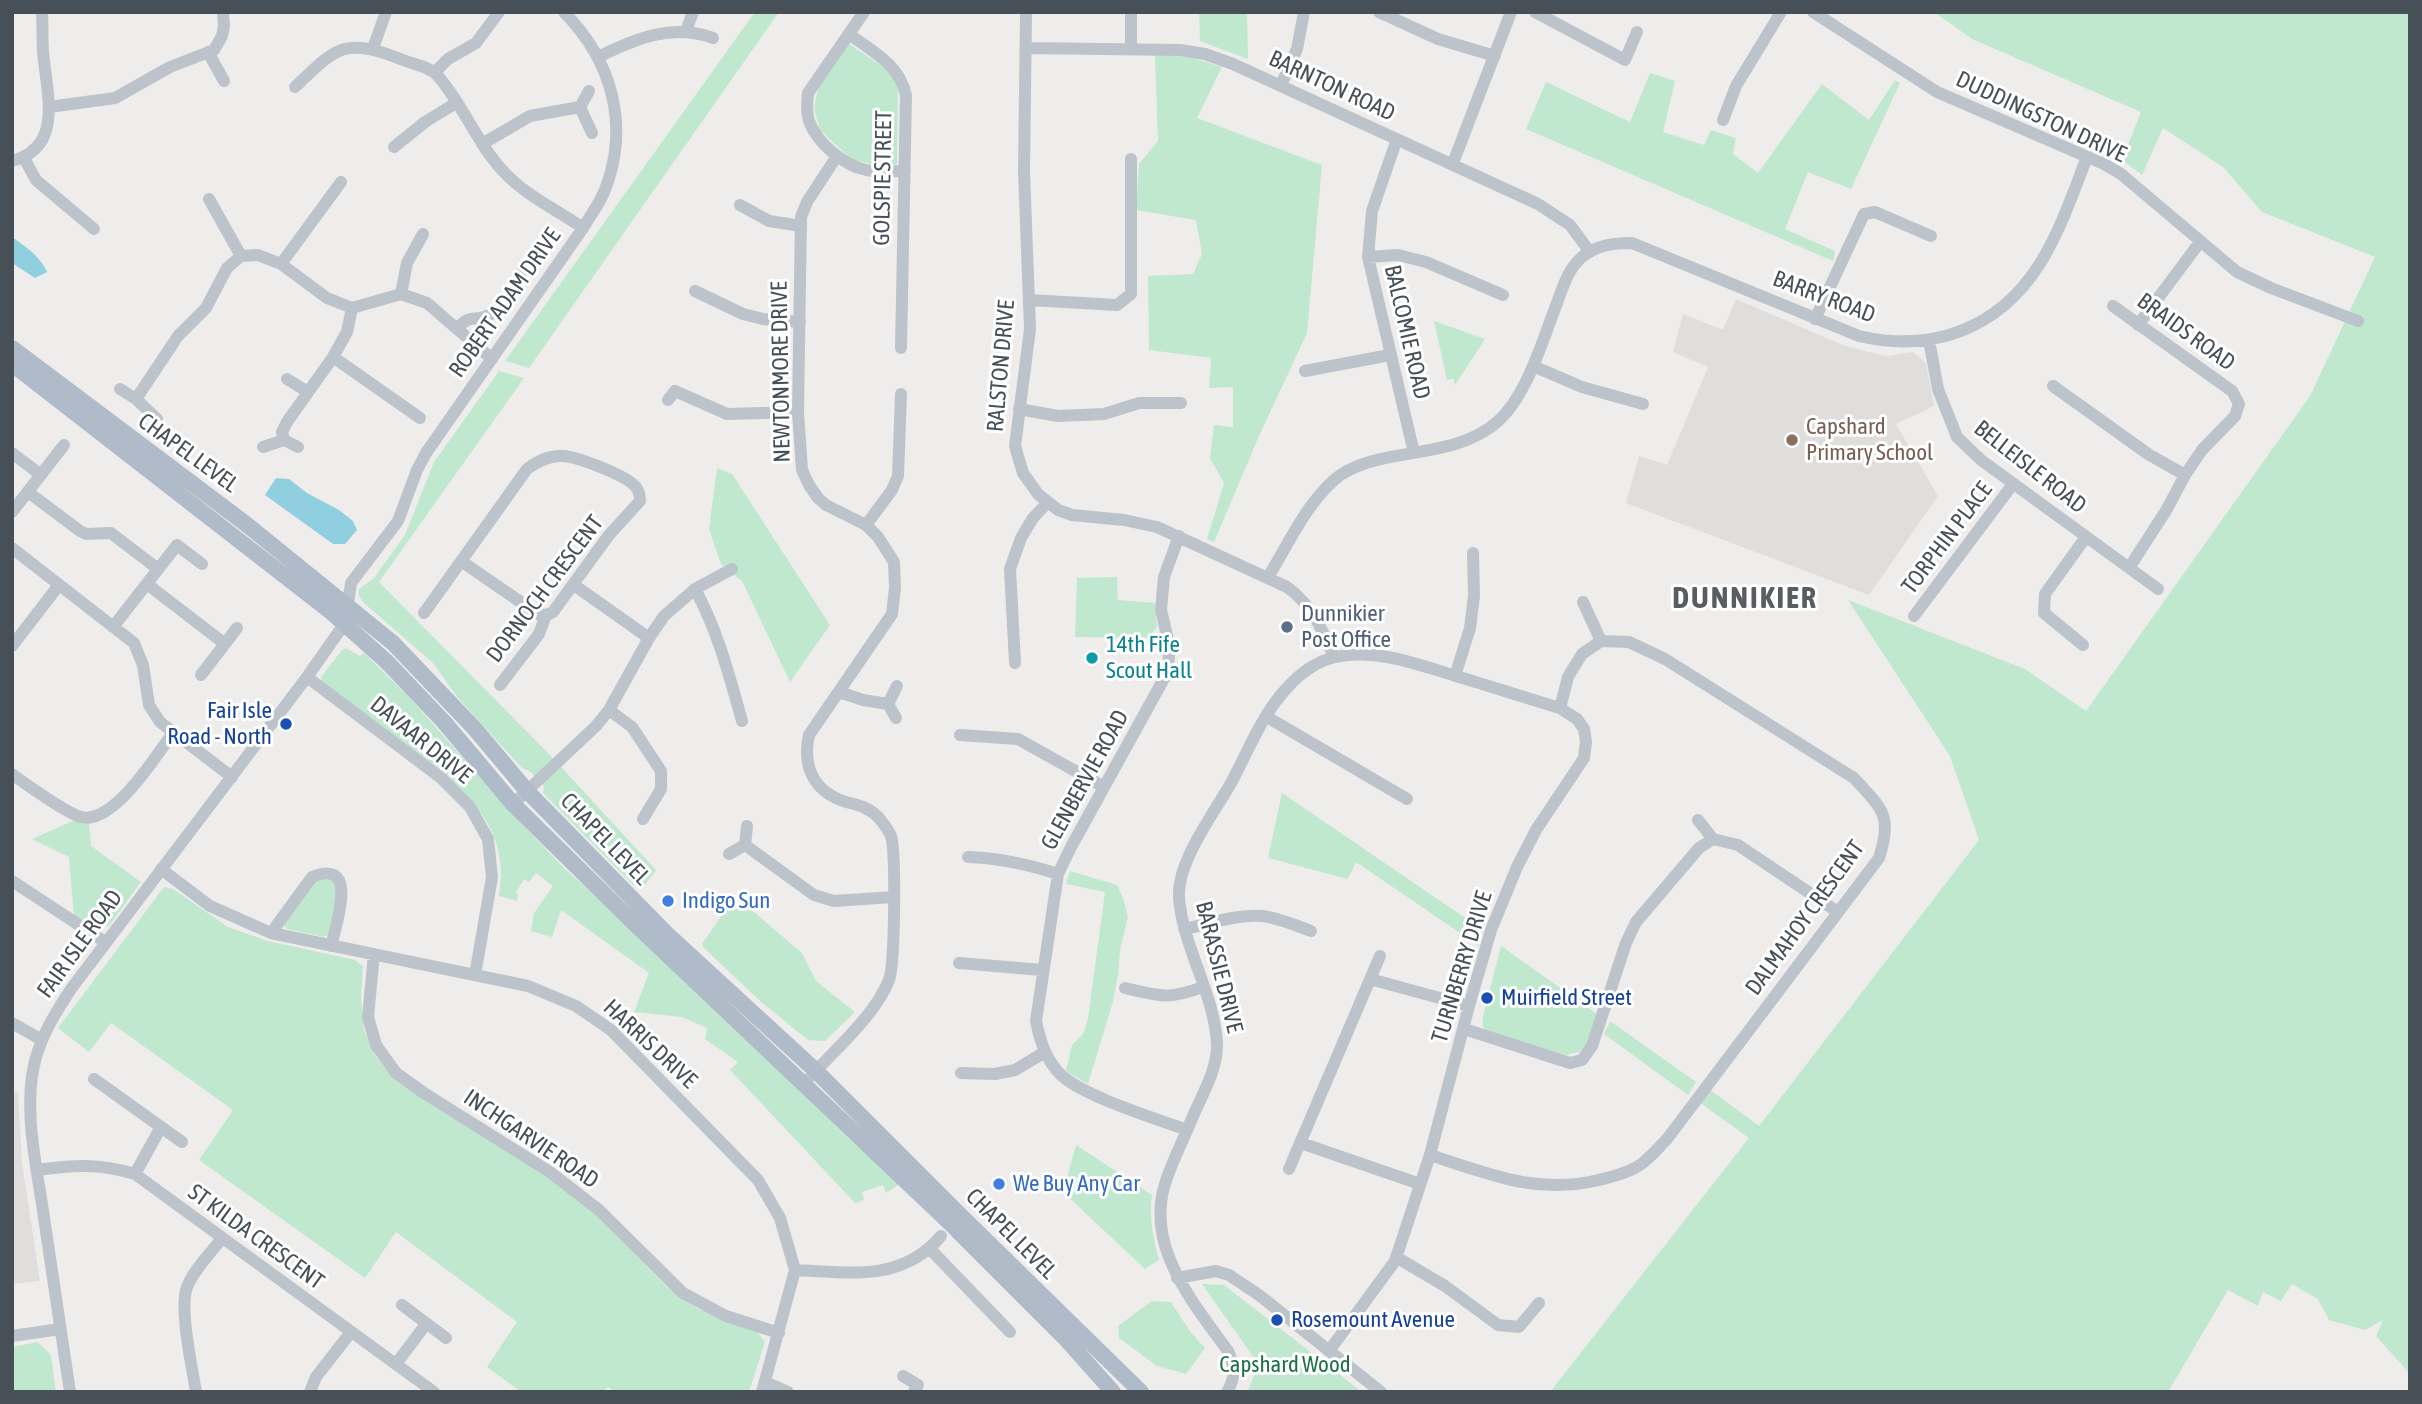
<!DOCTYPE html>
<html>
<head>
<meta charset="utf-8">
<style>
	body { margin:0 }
	#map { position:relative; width:2422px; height:1404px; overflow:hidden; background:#efecec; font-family:"Asap Condensed",sans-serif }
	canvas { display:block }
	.frame { position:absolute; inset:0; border:14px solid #474f57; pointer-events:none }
</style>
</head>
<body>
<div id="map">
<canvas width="2422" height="1404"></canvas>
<div class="frame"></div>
</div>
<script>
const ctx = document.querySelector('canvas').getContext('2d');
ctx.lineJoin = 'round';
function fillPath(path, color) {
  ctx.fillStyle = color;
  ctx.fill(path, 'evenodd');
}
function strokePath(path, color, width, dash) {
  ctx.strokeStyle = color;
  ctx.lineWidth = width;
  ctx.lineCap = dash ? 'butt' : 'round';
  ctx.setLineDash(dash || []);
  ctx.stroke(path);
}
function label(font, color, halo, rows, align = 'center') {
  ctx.font = font + ' "Asap Condensed",sans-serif';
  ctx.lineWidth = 6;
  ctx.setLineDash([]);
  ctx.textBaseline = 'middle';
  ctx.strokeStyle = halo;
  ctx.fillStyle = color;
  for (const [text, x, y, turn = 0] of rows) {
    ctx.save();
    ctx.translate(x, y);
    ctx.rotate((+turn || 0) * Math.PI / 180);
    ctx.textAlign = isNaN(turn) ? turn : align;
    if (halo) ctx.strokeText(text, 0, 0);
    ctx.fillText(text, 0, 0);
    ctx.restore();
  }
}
const education = new Path2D(`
	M1736,299L1845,346L1886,356L1913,352L1926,363L1934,406L1896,424L1938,496L1869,595L1626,503L1639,456L1667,465L1708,367L1673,352L1683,314L1723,330Z
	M12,1090L18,1093L22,1163L40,1281L12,1284Z`);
const green = new Path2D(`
	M755,12H779L529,368L505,361Z
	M1199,12H1247L1248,59L1200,41Z
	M1934,12H2410V1374L2376,1336L2383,1320L2365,1330L2329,1320L2318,1299L2292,1284L2281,1301L2263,1292L2258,1306L2228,1290L2168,1392H1550L1749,1138L1699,1102L1709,1089L1759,1126L1979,840L1950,756L1848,600L2025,669L2086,711L2310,396L2375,257L2262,212L2223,167L2163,128L2142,175L2122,160L2141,112L1972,39Z
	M848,43L889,71L898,85L897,165H875L851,159L820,130L814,109L818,89Z
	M1155,55L1190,57L1222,67L1197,118L1322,165L1307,333L1259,436L1214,542L1207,539L1224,483L1210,458L1214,425L1233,427V387L1209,388L1211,358L1149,350L1148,276L1193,274L1202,254L1196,220L1136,210L1139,164L1158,141Z
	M1650,73L1675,81L1663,132L1704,145L1711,130L1736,138L1733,154L1758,173L1822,84L1869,120L1895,80L1900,83L1851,189L1808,172L1785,229L1835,251L1833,261L1526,129L1546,82L1630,122Z
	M1434,321L1485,339L1455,385L1453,379L1447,380Z
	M499,371L524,378L379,582L550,755L656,870L644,886L633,885L543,793L544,786L531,772L522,768L458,698L433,663L364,603L359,596V589L374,578L405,535L434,462Z
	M717,468L732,474L830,625L790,682L742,581L721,564L709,529Z
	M1117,577L1118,600L1155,603L1157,627L1148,638L1075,637L1077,578Z
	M346,648L360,656L364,653L408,696L516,818L565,869L631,927L850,1140L901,1183L886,1193L883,1185L862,1192L864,1200L855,1203L730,1070L738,1062L705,1039L707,1028L682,1017L634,1012L649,973L561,910L552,937L531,931L534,913L553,886L536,873L529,882L524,879L516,892L518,895L517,901L499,896C512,821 459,787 407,746C378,725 350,703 322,681L321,677L342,650Z
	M1282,793L1483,930L1479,946L1356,862L1348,879L1268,858Z
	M75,820L89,823L91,846L141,882L109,926L86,927L74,918L69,857L32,839Z
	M1070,871L1117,885L1123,898L1128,917L1120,950L1118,975L1113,1001L1088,1084L1066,1071L1072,1045L1083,1034L1088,1019L1105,892L1066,884Z
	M331,879L338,891L329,934L324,937L287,929L283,925L314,882L318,880Z
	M164,887L173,889L228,927L268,941L355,960L363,966L361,998L364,1030L376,1057L396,1081L553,1177L583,1202L665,1284L698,1309L725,1317L754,1328L765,1342L749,1392H615L608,1387L603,1392H521L487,1367L517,1322L396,1232L365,1278L199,1160L233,1110L111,1023L89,1052L58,1028Z
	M735,896L802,953L816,981L855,1012L825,1041L808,1040L760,1001L704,948L702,944Z
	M1501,946L1597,1014L1587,1047L1578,1052L1566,1055L1485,1032L1482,1021Z
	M1610,1021L1696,1082L1688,1095L1604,1034Z
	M1076,1145L1152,1195C1149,1218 1153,1237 1159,1260L1145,1269L1063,1192Z
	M1202,1284L1224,1285L1362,1392H1247L1259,1365Z
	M1152,1301L1171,1302L1189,1330L1205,1348L1186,1374L1157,1366L1119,1338L1118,1326Z
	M38,1342L51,1355L56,1392H12V1347Z`);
const water = new Path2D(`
	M12,237C26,247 40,256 47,272L35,278L12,263Z
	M276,478L289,479L307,493L339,510L353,521L357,530L345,544H333L265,495Z`);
const minor = new Path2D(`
	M864,12L808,93C807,102 806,112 809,121C817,143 843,165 866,170C878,173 892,171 905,171
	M1026,12L1024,171L1030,329L1015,446L1023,473L1038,494L1058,510L1072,515L1124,520L1157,527L1287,587C1312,605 1322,629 1334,657
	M1379,12L1438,39L1495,56
	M1535,12L1625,60L1637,32
	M1813,12L1937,92L2104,164L2121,174L2237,272L2271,288L2358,321
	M686,31L693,12
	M849,34C873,52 899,64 906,95L901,348
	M373,48L386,12
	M1026,48L1180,50L1205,54L1233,64L1538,204L1570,225L1590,252
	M1131,49V12
	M208,52L224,81
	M598,57C635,39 671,23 713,38
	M435,72L448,59L476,43L499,12
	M1281,85L1297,49L1304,12
	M295,87C338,46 344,37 403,60C413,64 430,67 437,75C463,104 477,144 504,172C525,195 557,210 583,228
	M49,107L115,98L170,67L214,50L222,36L224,26L223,12
	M580,107L592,133
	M1723,120L1736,86L1781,12
	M1397,139L1372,211L1368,257L1414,453
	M482,144L530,116L580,107L589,91
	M394,147L425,122L456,103
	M24,158L36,180L94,229
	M12,161C65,147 46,92 43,51C42,38 43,25 42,12
	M1453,163L1511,12
	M209,199L241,256
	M740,205L769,221L801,226
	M1368,257L1398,255L1426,262L1503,295
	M281,264L341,182
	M695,291L743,314L763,319L800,322
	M401,294L407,263L423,234
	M1029,300L1117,305L1131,294V159
	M2113,306L2232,391L2239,404L2235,416L2202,450L2185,475L2167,509L2129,568
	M1815,319L1864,214L1875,212L1931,236
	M2138,325L2200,242
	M457,329C471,312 477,323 491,314C505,305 515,284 523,270
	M1929,340L1938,389L1957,437L1981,460L2158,589
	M333,357L420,418
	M1533,366L1582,387L1643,404
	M1305,371L1390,355
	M287,379L308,392
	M2053,386L2148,454L2185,475
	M120,389L136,399L157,419
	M136,399L178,336L206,308L227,268L241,256L258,255L281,264L327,298L352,308L401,294L427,303L492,359
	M668,400L675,391L727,414L798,412
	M1019,409L1058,416L1104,414L1139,403H1181
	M263,447L284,440
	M298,447L284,440L282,432L287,422L333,357L347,332L352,308
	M12,453L41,475
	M28,492L80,531L86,534L111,533L158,569
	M12,512L64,445
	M866,525L892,490L898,476L901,394
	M1179,536L1164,577L1161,610L1170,648L1167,673L1071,847L1058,874L1036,1021C1040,1041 1046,1060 1061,1075C1085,1097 1155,1118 1187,1130
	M12,548L134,643L143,665L149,705L160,722L232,777
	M461,561L538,614L546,615
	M1268,577C1288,545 1305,506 1334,480C1374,445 1452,462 1497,422C1527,396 1543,339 1557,303C1563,287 1568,269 1582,257C1597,245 1613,243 1632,243L1859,336C1932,353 1998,329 2039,265C2060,232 2073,193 2087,157
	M147,584L225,644
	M574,585L649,638
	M695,589C718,631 729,675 742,721
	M1583,602L1601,641
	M424,613L527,469C538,461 549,455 563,456C578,457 625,475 635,486C639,490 640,494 640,501L609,535L553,612L546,615L539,634L500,685
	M1914,616L2013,484
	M113,627L177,545L202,564
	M2083,645L2044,613L2045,594L2086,537
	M12,646L59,585
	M1015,663L1010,569L1021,538L1033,518L1048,502
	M201,675L237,628
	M1455,676L1470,628L1474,596L1473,553
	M307,677L441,778L470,807L488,839L492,877L475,975
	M839,692L863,700L888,704
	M609,710L632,727L661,771V789L643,819
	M1267,717L1407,799
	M896,718L888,704L897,686
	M960,735L1018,739L1104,787
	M12,774C24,783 68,814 81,817C114,825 156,755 173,733
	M513,804L596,726L609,710L649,638L664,616L695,589L732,569
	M1698,820L1713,839
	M745,845L814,895L834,901L893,897
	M729,854L745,845L747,826
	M968,857C1000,858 1027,864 1058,874
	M161,869L210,906L271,933L528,986L576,1006L611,1030L758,1180L780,1218L795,1270L762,1392
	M12,881L105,942
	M1184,929C1209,924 1237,914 1262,916C1279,918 1295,925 1311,931
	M271,933L312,877C360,857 336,925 331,946
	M374,954L368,1017L376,1045L396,1073L424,1093L550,1172L599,1210L683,1293L726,1316L779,1333
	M959,963L1042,970
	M1370,979L1469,1006
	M1125,988C1160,996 1168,1000 1203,987
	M12,1023L42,1040
	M1464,1029L1570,1063L1582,1060L1592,1046L1626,943L1636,922L1699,848L1713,839L1738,845L1838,912
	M961,1073L995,1074L1015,1070L1045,1052
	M811,1076C835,1050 876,1014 889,980C895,964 896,853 891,836C889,830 883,823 879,818C870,808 859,805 846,802C814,792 802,767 809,735L892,614L895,588L894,562L878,537L866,525L826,505L818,498L809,485L802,470L798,412L801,217L807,202L837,156
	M94,1079L182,1142
	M1301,1143L1420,1184
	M1430,1155C1489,1174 1536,1195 1599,1180C1611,1177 1624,1174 1635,1168C1647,1162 1657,1149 1667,1139L1879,858C1893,815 1882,809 1854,778L1665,659L1629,642L1601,641L1582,654L1568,677L1560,708
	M1289,1169L1380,956
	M37,1170C76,1165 97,1163 135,1174L434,1392
	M135,1174L161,1127
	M930,1249L1010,1332
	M1396,1257L1445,1286L1498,1325L1519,1327L1539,1303
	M795,1270C849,1272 901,1283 941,1236
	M1177,1278L1216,1271L1229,1275L1259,1295L1381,1392
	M402,1305L446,1338
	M12,1336L60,1329
	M396,1364L426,1324
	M903,1376L918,1385L914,1392
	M765,1382L788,1392
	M70,1392C61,1331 52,1271 43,1211C36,1163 23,1108 35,1061C42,1034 56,1012 71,989L307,677L345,623L351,583L398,521L417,470L426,453L583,228C590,216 600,203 605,190C630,125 612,61 564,12
	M196,1392C192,1367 179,1308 187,1287C194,1269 211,1253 222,1238
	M310,1392L316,1377L351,1332
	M1227,1392C1236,1377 1235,1366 1228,1351C1194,1304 1145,1247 1165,1184C1172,1161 1184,1139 1193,1116C1202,1095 1217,1070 1217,1046C1216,997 1183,948 1179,898C1177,861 1213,815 1231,783C1248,752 1262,714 1287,688C1299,674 1317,661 1335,657C1378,648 1419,665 1459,677C1493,687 1526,698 1560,708L1577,719L1584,729L1586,742L1584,758L1536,830L1517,867L1491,930L1469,1006L1430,1155L1395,1261L1329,1351`);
const major = new Path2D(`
	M12,348L246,524L393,643L475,729L527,791L668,935L815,1070L962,1217L1141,1392
	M12,364L331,612L387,662L444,722L513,804L634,923L953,1226L1064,1337L1113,1392`);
const markers = [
	[1792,440,7,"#8d6e63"],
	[1287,627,7,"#5c6f8a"],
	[1092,658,7,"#0f9aa8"],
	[286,724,7,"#1a4fb4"],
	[668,901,7,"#3f7fe0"],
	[1487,998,7,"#1a4fb4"],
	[999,1184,7,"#3f7fe0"],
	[1277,1320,7,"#1a4fb4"]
];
const streetNames = [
	["BARNTON ROAD",1332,86,25],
	["DUDDINGSTON DRIVE",2041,117,25],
	["GOLSPIE STREET",883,178,-89],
	["BARRY ROAD",1824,297,21],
	["ROBERT ADAM DRIVE",505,303,-55],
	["BALCOMIE ROAD",1407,332,77],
	["BRAIDS ROAD",2186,332,36],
	["RALSTON DRIVE",1001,366,-85],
	["NEWTONMORE DRIVE",781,372,-91],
	["CHAPEL LEVEL",188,453,36],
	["BELLEISLE ROAD",2030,467,38],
	["TORPHIN PLACE",1947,538,-53],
	["DORNOCH CRESCENT",545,589,-53],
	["DAVAAR DRIVE",421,740,39],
	["GLENBERVIE ROAD",1085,780,-61],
	["CHAPEL LEVEL",605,839,46],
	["DALMAHOY CRESCENT",1805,918,-54],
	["FAIR ISLE ROAD",80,944,-54],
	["BARASSIE DRIVE",1219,967,76],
	["TURNBERRY DRIVE",1462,967,-73],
	["HARRIS DRIVE",650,1044,43],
	["INCHGARVIE ROAD",531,1139,34],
	["CHAPEL LEVEL",1011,1234,45],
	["ST KILDA CRESCENT",256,1237,36]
];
const educationNames = [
	["Capshard",1806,427],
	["Primary School",1806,453]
];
const serviceNames = [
	["Dunnikier",1301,614],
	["Post Office",1301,640]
];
const cultureNames = [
	["14th Fife",1106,645],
	["Scout Hall",1106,671]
];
const transitNames = [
	["Fair Isle",272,711,"right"],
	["Road - North",272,737,"right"],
	["Muirfield Street",1501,998],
	["Rosemount Avenue",1291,1320]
];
const shopNames = [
	["Indigo Sun",682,901],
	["We Buy Any Car",1013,1184]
];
const parkNames = [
	["Capshard Wood",1285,1365]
];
const districtNames = [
	["DUNNIKIER",1745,599]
];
fillPath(education, '#e0dddd');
fillPath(green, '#bfe8cf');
fillPath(water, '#90cfe0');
strokePath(minor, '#bcc3ca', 12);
strokePath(major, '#afbbc8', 16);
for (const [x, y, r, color] of markers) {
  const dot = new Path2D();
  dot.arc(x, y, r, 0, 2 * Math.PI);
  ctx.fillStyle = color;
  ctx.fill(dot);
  strokePath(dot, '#fff', 2.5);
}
label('23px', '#474f57', '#fff', streetNames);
label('23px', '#785e54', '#fff', educationNames, 'left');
label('23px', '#4e5e75', '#fff', serviceNames, 'left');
label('23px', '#0d838f', '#fff', cultureNames, 'left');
label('23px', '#164399', '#fff', transitNames, 'left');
label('23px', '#366cbe', '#fff', shopNames, 'left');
label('23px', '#216f48', '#fff', parkNames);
ctx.letterSpacing = '2px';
label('bold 30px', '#5a5d60', '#fff', districtNames);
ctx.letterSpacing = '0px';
</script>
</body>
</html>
